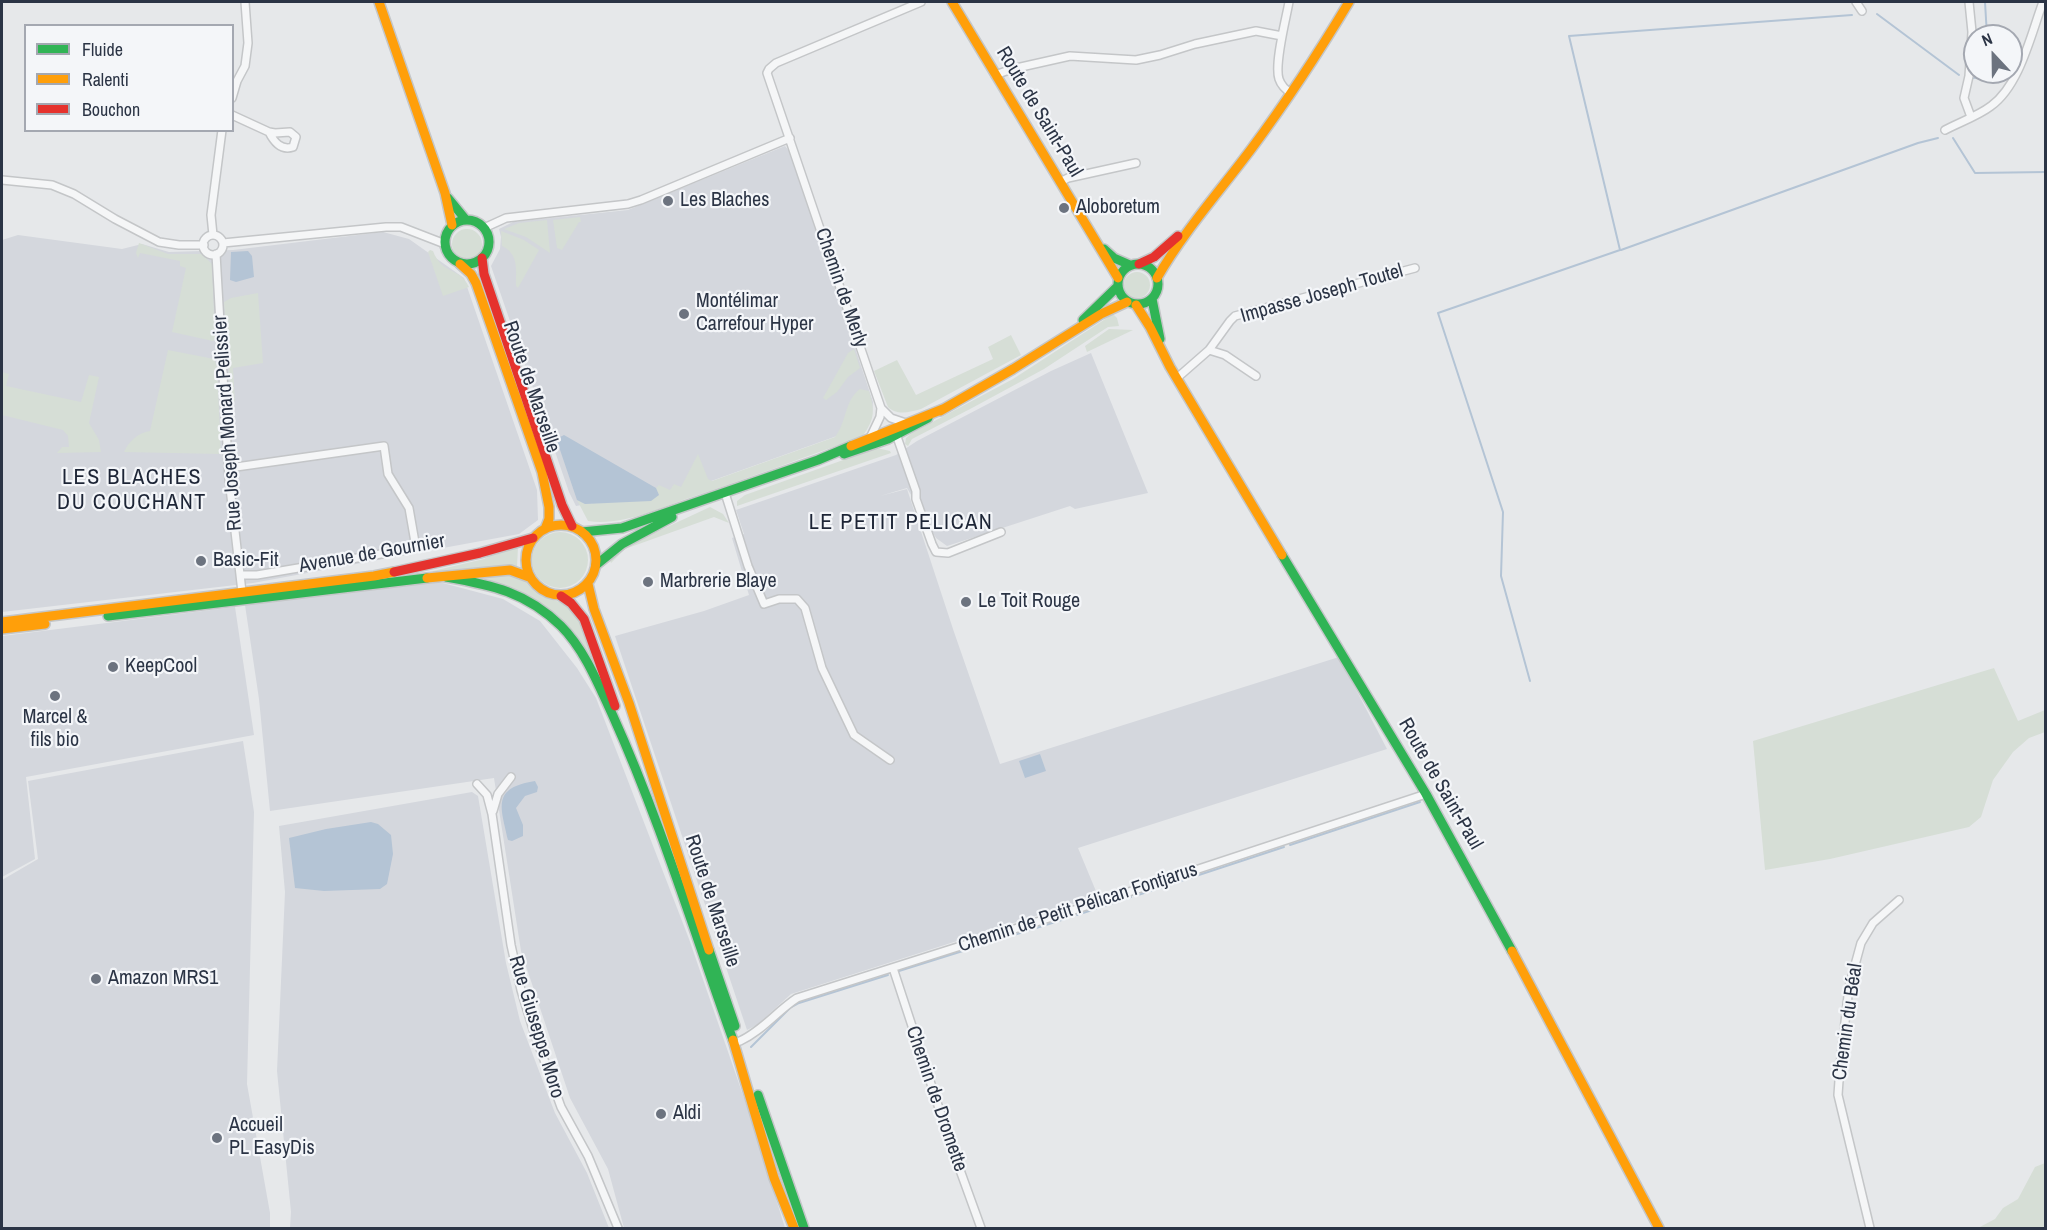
<!DOCTYPE html>
<html>
<head>
<meta charset="utf-8">
<style>
	body { margin:0 }
	#map { position:relative; width:2047px; height:1230px; overflow:hidden; background:#e6e8ea; font-family:"Archivo Narrow",sans-serif }
	canvas { display:block }
	.frame { position:absolute; inset:0; border:3px solid #2b3445; pointer-events:none }
	.legend { position:absolute; left:24px; top:24px; width:210px; height:108px; box-sizing:border-box; background:#f4f6f9; border:2px solid #a4a8b1; margin:0; padding:8px 10px; list-style:none; font-size:18px; color:#2b3445 }
	.legend li { display:flex; align-items:center; gap:12px; height:30px }
	.legend b { width:30px; border:2px solid #a4a8b1 }
	.north { position:absolute; left:1963px; top:24px; width:60px; height:60px; box-sizing:border-box; background:#f4f6f9; border:2px solid #a4a8b1; border-radius:50%; rotate:338deg; font-size:16px; font-weight:700; line-height:24px; text-align:center; color:#2b3445 }
	.north::after { content:''; display:block; margin:auto; width:21px; height:27px; background:#6c737f; clip-path:polygon(50% 0,100% 100%,50% 72%,0 100%) }
</style>
</head>
<body>
<div id="map">
<canvas width="2047" height="1230"></canvas>
<div class="frame"></div>
<ul class="legend">
<li><b style="height:8px;background:#30b455"></b>Fluide</li>
<li><b style="height:8px;background:#ff9f0a"></b>Ralenti</li>
<li><b style="height:8px;background:#e5322d"></b>Bouchon</li>
</ul>
<div class="north">N</div>
</div>
<script>
const ctx = document.querySelector('canvas').getContext('2d');
ctx.lineJoin = 'round';
function fillPath(path, color) {
  ctx.fillStyle = color;
  ctx.fill(path, 'evenodd');
}
function strokePath(path, color, width, dash) {
  ctx.strokeStyle = color;
  ctx.lineWidth = width;
  ctx.lineCap = dash ? 'butt' : 'round';
  ctx.setLineDash(dash || []);
  ctx.stroke(path);
}
function label(font, color, halo, rows, align = 'center') {
  ctx.font = font + ' "Archivo Narrow",sans-serif';
  ctx.lineWidth = 4.5;
  ctx.setLineDash([]);
  ctx.textBaseline = 'middle';
  ctx.strokeStyle = halo;
  ctx.fillStyle = color;
  for (const [text, x, y, turn = 0] of rows) {
    ctx.save();
    ctx.translate(x, y);
    ctx.rotate((+turn || 0) * Math.PI / 180);
    ctx.textAlign = isNaN(turn) ? turn : align;
    if (halo) ctx.strokeText(text, 0, 0);
    ctx.fillText(text, 0, 0);
    ctx.restore();
  }
}
const built = new Path2D(`
	M785,146L790,152L873,402L872,414L862,427L661,499L620,506L619,498L576,506L569,492L491,266L500,249L501,237L499,229L513,222L628,210Z
	M383,232L409,239L464,278L537,490L538,520L519,534L253,583L2,612V240L18,235L122,249L142,244L169,252L233,250Z
	M1091,353L1148,493L1075,509L1070,506L947,546L936,538L907,488L880,496L907,489L954,632L1000,764L1339,657L1387,749L1078,848L1098,896L791,994L757,1025L747,1030L615,636L704,611L749,595L732,538L744,534L736,510L896,455L917,441L1051,371Z
	M439,582L503,599L540,621L577,668L596,698L689,939L753,1124L785,1228H624L608,1169L570,1098L521,951L494,778L270,811L259,699L245,605Z
	M235,607L254,735L26,777L35,859L2,877V636Z
	M243,741L254,812L247,1084L270,1213V1228H2V880L38,859L28,781Z
	M472,792L478,796L506,963L520,1021L555,1113L587,1173L609,1228H290L291,1212L277,1071L285,892L279,826Z`);
const green = new Path2D(`
	M580,217L581,222H579L562,250L557,248L553,220Z
	M547,220L550,253L526,237L504,229L519,223Z
	M452 244a15 15 0 1 1 30 0a15 15 0 1 1-30 0Z
	M501,231L524,240L539,250L518,288L516,286C516,270 519,254 502,246Z
	M139,243L168,254H202L212,264L215,339L213,341L172,332L186,268L180,266V261L140,253L138,258L136,253Z
	M430,250L433,251C442,275 460,267 469,287L443,296L428,252Z
	M1124 285a13 13 0 1 1 26 0a13 13 0 1 1-26 0Z
	M258,293L263,363L233,368L235,401L231,402L224,302L231,298Z
	M1113,314L1117,318L1119,326L1108,327L1044,369L972,408L912,439L908,446L905,444L906,438L912,433L1013,379Z
	M1109,329L1133,330L1087,352L1085,346Z
	M1011,335L1021,355L921,409C910,412 897,416 888,407L874,371L897,360L916,395L993,359L988,347Z
	M854,349L860,368L848,377L837,392L826,400L823,398L848,353Z
	M168,350L214,359L217,367L221,454L124,452C129,441 138,433 150,431Z
	M2,372L9,374L6,386L81,402L89,375L99,377L89,423L99,440L101,452L57,453L62,447H69L68,436L63,430L2,415Z
	M860,389L869,391C875,411 875,419 862,437C804,457 747,479 689,498C658,509 622,526 588,521L577,500L585,504L659,495L656,488L659,485L670,490L674,484L681,487L698,454L708,479L712,481L835,437C847,422 844,401 860,389Z
	M877,448L890,451L891,453L737,506V501L745,495Z
	M710,507L723,514L729,523L714,517L625,549L611,563L610,561L624,547Z
	M532 560a28 28 0 1 1 56 0a28 28 0 1 1-56 0Z
	M518,547L517,567L504,565L432,574L433,571L484,559L497,552Z
	M495,572L521,577L542,596L565,604L575,611L582,624L608,696L565,625L490,580L471,576Z
	M1994,668L2018,721L2045,710V732L2029,738L2013,752L1993,780L1981,817L1969,827L1830,859L1765,870L1753,741Z
	M2045,1163V1228H1978L1995,1219L2003,1208L2018,1199L2035,1167Z`);
const water = new Path2D(`
	M248,251L252,256L254,277L236,282L230,280L231,252Z
	M564,435L656,488L659,495L651,501L585,504L577,500L557,441L558,438Z
	M1040,754L1046,771L1025,778L1019,761Z
	M535,781L538,787L537,792L525,796L516,808L523,825V836L512,841L508,840C501,807 491,788 535,781Z
	M371,822L378,824L391,835L393,854L387,884L380,889L324,891L295,888L289,838L326,829Z`);
const stream = new Path2D(`
	M1985,2L1987,36
	M1877,14L1959,75
	M1973,78L1984,77L1985,72
	M1953,138L1975,173L2046,172
	M1621,250L1918,143L1938,138
	M1530,681L1501,576L1503,512L1438,313L1620,250L1569,36L1852,15
	M1290,845L1420,802
	M1138,895L1284,847
	M1077,915L1131,897
	M899,971L1068,918
	M751,1047L790,1008L799,1003L888,975`);
const street = new Path2D(`
	M1289,2C1286,19 1274,64 1279,79C1281,85 1286,90 1291,93
	M1856,2L1862,11
	M1969,2L1972,32L1969,76L1964,98L1971,117
	M995,75L1012,69L1070,56L1136,60L1160,55L1195,44L1256,31L1282,36
	M232,98L237,81L245,66L248,43L245,2
	M232,115L269,132L275,133L290,132L296,137L293,147C281,151 274,142 269,132
	M1945,130C1960,122 1978,116 1991,106C2020,85 2031,34 2043,2
	M2,180L52,185L74,194L115,219L159,242L179,245H204
	M1060,182L1068,178L1136,163
	M484,228L506,218L628,204L641,200L790,138
	M213,235L211,215L222,130
	M203 245a10 10 0 1 1 20 0a10 10 0 1 1-20 0Z
	M223,243L386,227H401L445,244
	M216,254L229,479L242,592
	M1209,350L1225,355L1256,376
	M1177,378L1209,350L1230,321L1235,316L1415,268
	M881,408L891,418L906,423
	M896,434L916,491V499L932,544L936,552L948,553L1001,532
	M870,438L880,417L881,408L767,73L769,69L776,63L921,2
	M229,468L384,446L388,474L409,508L416,548L257,575H240
	M725,493L748,566L764,604L779,599H797L805,608L822,668L854,735L890,760
	M477,784L487,795L492,814L511,945L521,990L533,1029L561,1107L588,1156L618,1228
	M493,811L498,794L511,777
	M893,968L952,1148L981,1228
	M740,1041C762,1031 777,1011 797,998L1071,911L1426,794
	M1870,1228L1838,1095L1840,1066L1849,987L1861,943L1873,923L1899,900`);
const fast = new Path2D(`
	M448,198L466,220
	M445 242a22 22 0 1 1 44 0a22 22 0 1 1-44 0Z
	M1104,249L1114,258L1130,265
	M1118 284a20 20 0 1 1 40 0a20 20 0 1 1-40 0Z
	M1152,299L1160,339
	M1083,320L1117,287
	M844,454L888,439L928,418
	M582,532L622,528L818,460L851,446
	M1282,555L1426,794L1512,951
	M596,565L622,544L672,517
	M446,577C492,585 526,592 561,626C585,650 599,686 613,716C660,820 694,932 733,1040
	M108,616L427,578
	M709,950L735,1026
	M758,1095L804,1228`);
const slow = new Path2D(`
	M379,2L445,193L452,225
	M952,2L1118,278
	M460,264L471,274L476,283L542,472L549,507V519L545,529
	M1157,278C1184,231 1220,191 1252,148C1287,101 1319,52 1349,2
	M1136,305L1150,327L1170,367L1282,555
	M940,411L1013,369L1101,314L1127,302
	M851,446L943,409
	M526 560a35 35 0 1 1 70 0a35 35 0 1 1-70 0Z
	M427,578L510,570L529,577
	M588,584L594,609L629,703L709,950
	M2,622L374,576L394,572
	M2,629L45,624
	M1512,951L1659,1228
	M733,1040L774,1178L794,1228`);
const jam = new Path2D(`
	M482,258L484,274L562,505L572,526
	M1139,264L1154,257L1178,236
	M394,572L480,553L533,538
	M561,596L571,603L584,619L615,706`);
const markers = [
	[668,201,6,"#6c737f"],
	[1064,208,6,"#6c737f"],
	[684,314,6,"#6c737f"],
	[201,561,6,"#6c737f"],
	[648,582,6,"#6c737f"],
	[966,602,6,"#6c737f"],
	[113,667,6,"#6c737f"],
	[55,696,6,"#6c737f"],
	[96,979,6,"#6c737f"],
	[661,1114,6,"#6c737f"],
	[217,1138,6,"#6c737f"]
];
const streetNames = [
	["Route de Saint-Paul",1039,112,59],
	["Chemin de Merly",841,288,71],
	["Impasse Joseph Toutel",1322,294,-16],
	["Route de Marseille",531,387,71],
	["Rue Joseph Monard Pelissier",228,423,-94],
	["Avenue de Gournier",372,554,-10],
	["Route de Saint-Paul",1440,784,60],
	["Route de Marseille",712,901,72],
	["Chemin de Petit Pélican Fontjarus",1078,908,-18],
	["Chemin du Béal",1848,1022,-82],
	["Rue Giuseppe Moro",536,1027,73],
	["Chemin de Dromette",936,1099,71]
];
const poiNames = [
	["Les Blaches",680,201],
	["Aloboretum",1076,208],
	["Montélimar",696,302],
	["Carrefour Hyper",696,325],
	["Basic-Fit",213,561],
	["Marbrerie Blaye",660,582],
	["Le Toit Rouge",978,602],
	["KeepCool",125,667],
	["Marcel &",55,718,"center"],
	["fils bio",55,741,"center"],
	["Amazon MRS1",108,979],
	["Aldi",673,1114],
	["Accueil",229,1126],
	["PL EasyDis",229,1149]
];
const quarterNames = [
	["LES BLACHES",132,478],
	["DU COUCHANT",132,503],
	["LE PETIT PELICAN",901,523]
];
fillPath(built, '#d4d7dd');
fillPath(green, '#d6ded6');
fillPath(water, '#b4c4d5');
strokePath(stream, '#b4c4d5', 2);
strokePath(street, '#c4c6c8', 10);
strokePath(fast, '#c4c6c8', 12);
strokePath(slow, '#c4c6c8', 12);
strokePath(jam, '#c4c6c8', 12);
strokePath(street, '#f5f6f7', 7);
strokePath(fast, '#30b455', 9);
strokePath(slow, '#ff9f0a', 9);
strokePath(jam, '#e5322d', 9);
for (const [x, y, r, color] of markers) {
  const dot = new Path2D();
  dot.arc(x, y, r, 0, 2 * Math.PI);
  ctx.fillStyle = color;
  ctx.fill(dot);
  strokePath(dot, '#f4f6f9', 2);
}
label('20px', '#2b3445', '#f4f6f9', streetNames);
label('20px', '#2b3445', '#f4f6f9', poiNames, 'left');
ctx.letterSpacing = '1.5px';
label('22px', '#1d2536', '#f4f6f9', quarterNames);
ctx.letterSpacing = '0px';
</script>
</body>
</html>
